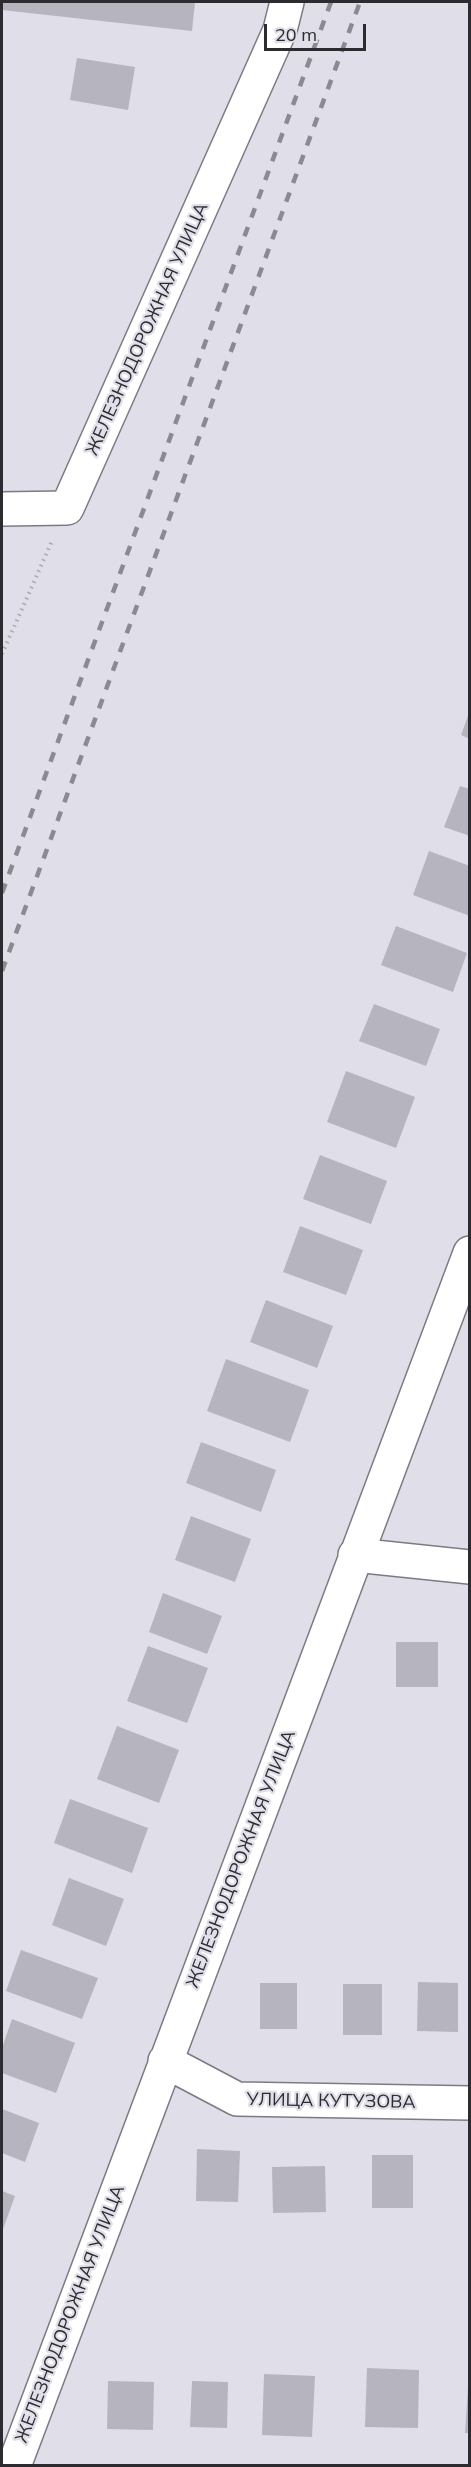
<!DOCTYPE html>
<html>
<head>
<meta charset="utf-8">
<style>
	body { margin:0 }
	#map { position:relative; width:471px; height:2467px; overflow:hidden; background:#e0dee8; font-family:Mulish,sans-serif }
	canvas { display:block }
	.frame { position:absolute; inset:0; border:3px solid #2c2b2f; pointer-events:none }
	.scale { position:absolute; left:264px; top:24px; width:102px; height:27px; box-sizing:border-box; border:3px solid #2c2b2f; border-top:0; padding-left:8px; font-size:18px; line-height:21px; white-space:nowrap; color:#2c2b2f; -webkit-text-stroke:4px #e0dee8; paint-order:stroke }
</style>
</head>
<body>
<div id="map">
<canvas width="471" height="2467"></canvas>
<div class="frame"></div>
<div class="scale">20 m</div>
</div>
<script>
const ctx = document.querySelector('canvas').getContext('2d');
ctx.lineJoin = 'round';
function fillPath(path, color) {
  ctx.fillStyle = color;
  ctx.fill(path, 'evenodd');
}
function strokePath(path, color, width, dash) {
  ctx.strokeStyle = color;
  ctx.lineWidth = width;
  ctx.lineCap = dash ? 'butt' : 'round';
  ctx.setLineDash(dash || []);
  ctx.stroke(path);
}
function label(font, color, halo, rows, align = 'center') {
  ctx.font = font + ' Mulish,sans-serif';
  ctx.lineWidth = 4.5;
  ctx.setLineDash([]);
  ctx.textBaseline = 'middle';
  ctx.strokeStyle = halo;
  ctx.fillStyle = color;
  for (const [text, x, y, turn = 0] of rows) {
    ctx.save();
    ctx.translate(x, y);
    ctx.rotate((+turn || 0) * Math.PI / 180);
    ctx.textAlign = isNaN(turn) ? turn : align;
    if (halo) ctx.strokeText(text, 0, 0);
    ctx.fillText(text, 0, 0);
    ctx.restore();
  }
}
const building = new Path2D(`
	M2,2H195L192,31L2,10Z
	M77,58L135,67L128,110L70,100Z
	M469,713H470V739L461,735Z
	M460,786L470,789V836L444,827Z
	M429,851L470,866V916L413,895Z
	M396,926L467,953L453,992L381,965Z
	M374,1004L440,1029L426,1066L359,1041Z
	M346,1071L415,1097L396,1148L327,1122Z
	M320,1155L387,1181L371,1224L303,1199Z
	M300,1226L363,1250L346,1295L283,1272Z
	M266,1300L333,1326L317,1368L250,1342Z
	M226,1359L309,1390L290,1442L207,1411Z
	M201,1442L276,1470L261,1512L186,1483Z
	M191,1516L251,1539L235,1582L175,1560Z
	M163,1593L222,1616L207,1654L149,1632Z
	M396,1642H438V1687H396Z
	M148,1646L208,1668L187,1723L127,1701Z
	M117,1726L179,1750L159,1803L97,1779Z
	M70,1799L148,1828L132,1873L54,1843Z
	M69,1878L124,1899L106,1946L52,1925Z
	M21,1950L98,1978L82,2019L6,1991Z
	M418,1982L458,1983V2032L417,2031Z
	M260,1983H297V2029H260Z
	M343,1984H382V2035H343Z
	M12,2019L75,2043L56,2093L2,2073V2048Z
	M2,2109L39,2123L25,2162L2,2153Z
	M197,2149L240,2151L238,2202L196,2201Z
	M372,2155H413V2208H372Z
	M325,2166L326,2212L273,2213L272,2167Z
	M2,2191L15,2196L2,2232Z
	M367,2368L419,2370L418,2428L365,2427Z
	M264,2374L315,2376L312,2437L262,2435Z
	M108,2381L154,2382L153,2430L107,2429Z
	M192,2381L228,2382L227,2428L190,2427Z
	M468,2388H470V2433H465Z`);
const path = new Path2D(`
	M2,654L52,541`);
const street = new Path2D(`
	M2,509L67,508L280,30L287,2
	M355,1555L470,1567
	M165,2061L237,2099L470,2103
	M14,2466L470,1253`);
const rail = new Path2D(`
	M2,893L331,2
	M2,971L360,2`);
const streetNames = [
	["ЖЕЛЕЗНОДОРОЖНАЯ УЛИЦА",147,329,-66],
	["ЖЕЛЕЗНОДОРОЖНАЯ УЛИЦА",241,1859,-69],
	["УЛИЦА КУТУЗОВА",331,2101,1],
	["ЖЕЛЕЗНОДОРОЖНАЯ УЛИЦА",70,2314,-69]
];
fillPath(building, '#b6b4be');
strokePath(street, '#7c7a83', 36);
strokePath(path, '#aaa8b0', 4, [1.5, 4.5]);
strokePath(street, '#fff', 33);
strokePath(rail, '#8c8a91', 4.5, [10, 10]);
label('18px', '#2c2b2f', '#e0dee8', streetNames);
</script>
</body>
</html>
